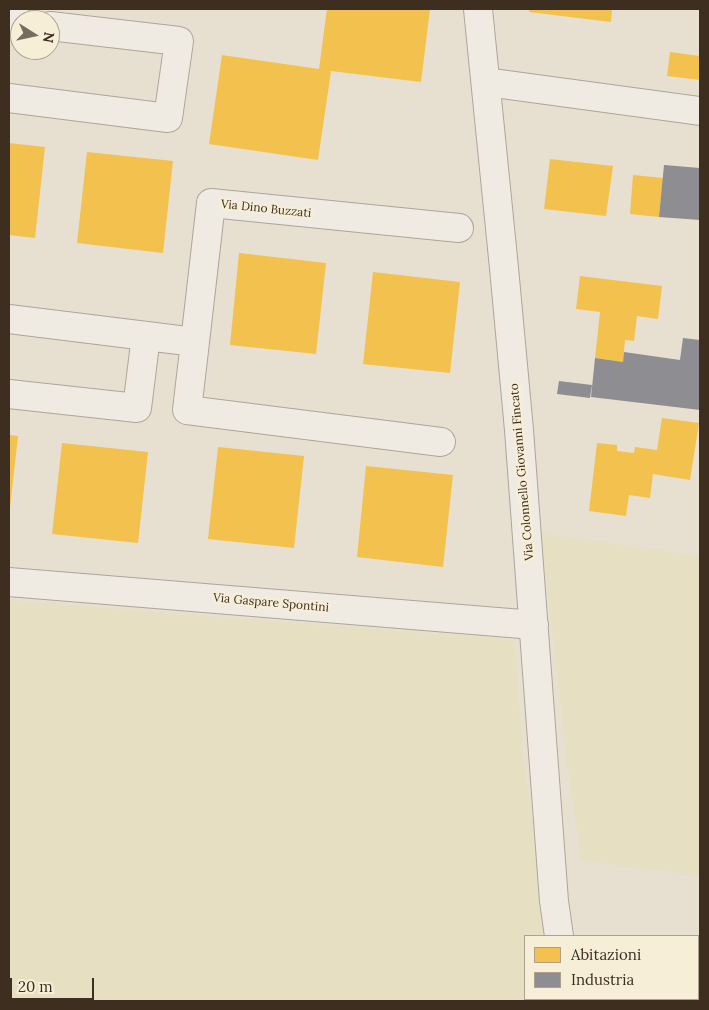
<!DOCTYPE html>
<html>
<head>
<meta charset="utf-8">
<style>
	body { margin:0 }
	#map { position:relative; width:709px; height:1010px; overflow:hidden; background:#e7e0d1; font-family:Lora,serif }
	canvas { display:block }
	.frame { position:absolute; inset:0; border:10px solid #3d2e20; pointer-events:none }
	.legend { position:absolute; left:524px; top:935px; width:175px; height:65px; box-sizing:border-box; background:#f7eed8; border:1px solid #ada18e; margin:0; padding:6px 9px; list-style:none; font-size:15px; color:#3d2e20 }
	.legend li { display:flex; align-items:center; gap:10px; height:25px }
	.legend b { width:25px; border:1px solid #ada18e }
	.north { position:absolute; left:10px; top:10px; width:50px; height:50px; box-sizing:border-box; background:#f7eed8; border:1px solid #ada18e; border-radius:50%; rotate:100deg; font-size:14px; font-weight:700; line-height:20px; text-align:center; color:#3d2e20 }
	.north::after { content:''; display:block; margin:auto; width:18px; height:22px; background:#786c5e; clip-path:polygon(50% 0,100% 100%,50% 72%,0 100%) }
	.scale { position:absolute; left:10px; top:978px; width:84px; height:22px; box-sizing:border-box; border:2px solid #3d2e20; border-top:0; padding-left:6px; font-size:15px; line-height:18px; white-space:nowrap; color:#3d2e20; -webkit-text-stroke:4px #f7eed8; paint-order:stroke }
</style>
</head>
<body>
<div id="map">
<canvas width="709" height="1010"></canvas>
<div class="frame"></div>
<ul class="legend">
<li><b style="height:14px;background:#f2c14e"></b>Abitazioni</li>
<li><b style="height:14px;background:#8d8d92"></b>Industria</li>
</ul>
<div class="north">N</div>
<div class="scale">20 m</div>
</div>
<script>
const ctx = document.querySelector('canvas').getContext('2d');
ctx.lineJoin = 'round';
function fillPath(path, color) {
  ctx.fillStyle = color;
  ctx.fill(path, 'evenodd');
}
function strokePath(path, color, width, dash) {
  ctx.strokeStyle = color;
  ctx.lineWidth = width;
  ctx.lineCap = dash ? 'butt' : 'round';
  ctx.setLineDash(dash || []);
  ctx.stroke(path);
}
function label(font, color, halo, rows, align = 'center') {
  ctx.font = font + ' Lora,serif';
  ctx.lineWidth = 5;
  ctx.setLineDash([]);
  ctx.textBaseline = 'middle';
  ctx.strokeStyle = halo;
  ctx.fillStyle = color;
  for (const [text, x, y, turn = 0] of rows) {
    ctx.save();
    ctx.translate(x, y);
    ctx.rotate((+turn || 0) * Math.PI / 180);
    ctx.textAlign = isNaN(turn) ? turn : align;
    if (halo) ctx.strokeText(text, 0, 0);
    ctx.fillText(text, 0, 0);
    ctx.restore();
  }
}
const farmland = new Path2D(`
	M541,534L700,556V876L581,860L565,749L562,716Z
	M9,600L514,640L523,754L549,936H525V999H558V1001H9Z`);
const homes = new Path2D(`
	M327,9H430L421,82L331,71L318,160L209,144L222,55L319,69Z
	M530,9H612L611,22L529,12Z
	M670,52L700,56V80L667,76Z
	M9,143L45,147L35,238L9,235Z
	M87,152L173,161L163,253L77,243Z
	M550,159L613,166L606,216L544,209Z
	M633,175L663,178L659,217L630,214Z
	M239,253L326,263L316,354L230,345Z
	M373,272L460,282L450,373L363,364Z
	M580,276L662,286L658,319L637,316L634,341L625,340L623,362L595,358L600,312L576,309Z
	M662,418L699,423L690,480L653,474L650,498L629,495L626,516L589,511L597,443L617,445V451L634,453L635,447L657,450Z
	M9,435L18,436L10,508H9Z
	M62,443L148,452L138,543L52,534Z
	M218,447L304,456L294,548L208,539Z
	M366,466L453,475L443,567L357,557Z`);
const industry = new Path2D(`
	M664,165L700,168V220L659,217Z
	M683,338L700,340V410L591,397L595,358L623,362L624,352L680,360Z
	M559,381L592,385L590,398L557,394Z`);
const minor = new Path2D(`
	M478,9L504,268L519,430L554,901L559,936
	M9,21L20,22
	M486,82L700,111
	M9,98L168,118L179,41L50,26
	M9,319L195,342L187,410L441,442
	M195,342L211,203L459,228
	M9,394L137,408L146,336
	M9,582L534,625
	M566,999L567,1001`);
const streetNames = [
	["Via Dino Buzzati",266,209,6],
	["Via Colonnello Giovanni Fincato",522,472,-95],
	["Via Gaspare Spontini",271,603,5]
];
fillPath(farmland, '#e6dfc2');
fillPath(homes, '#f2c14e');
fillPath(industry, '#8d8d92');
strokePath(minor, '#ada599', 30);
strokePath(minor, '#efebe3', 28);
label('12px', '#3d2e20', '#f7eed8', streetNames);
</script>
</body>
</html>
